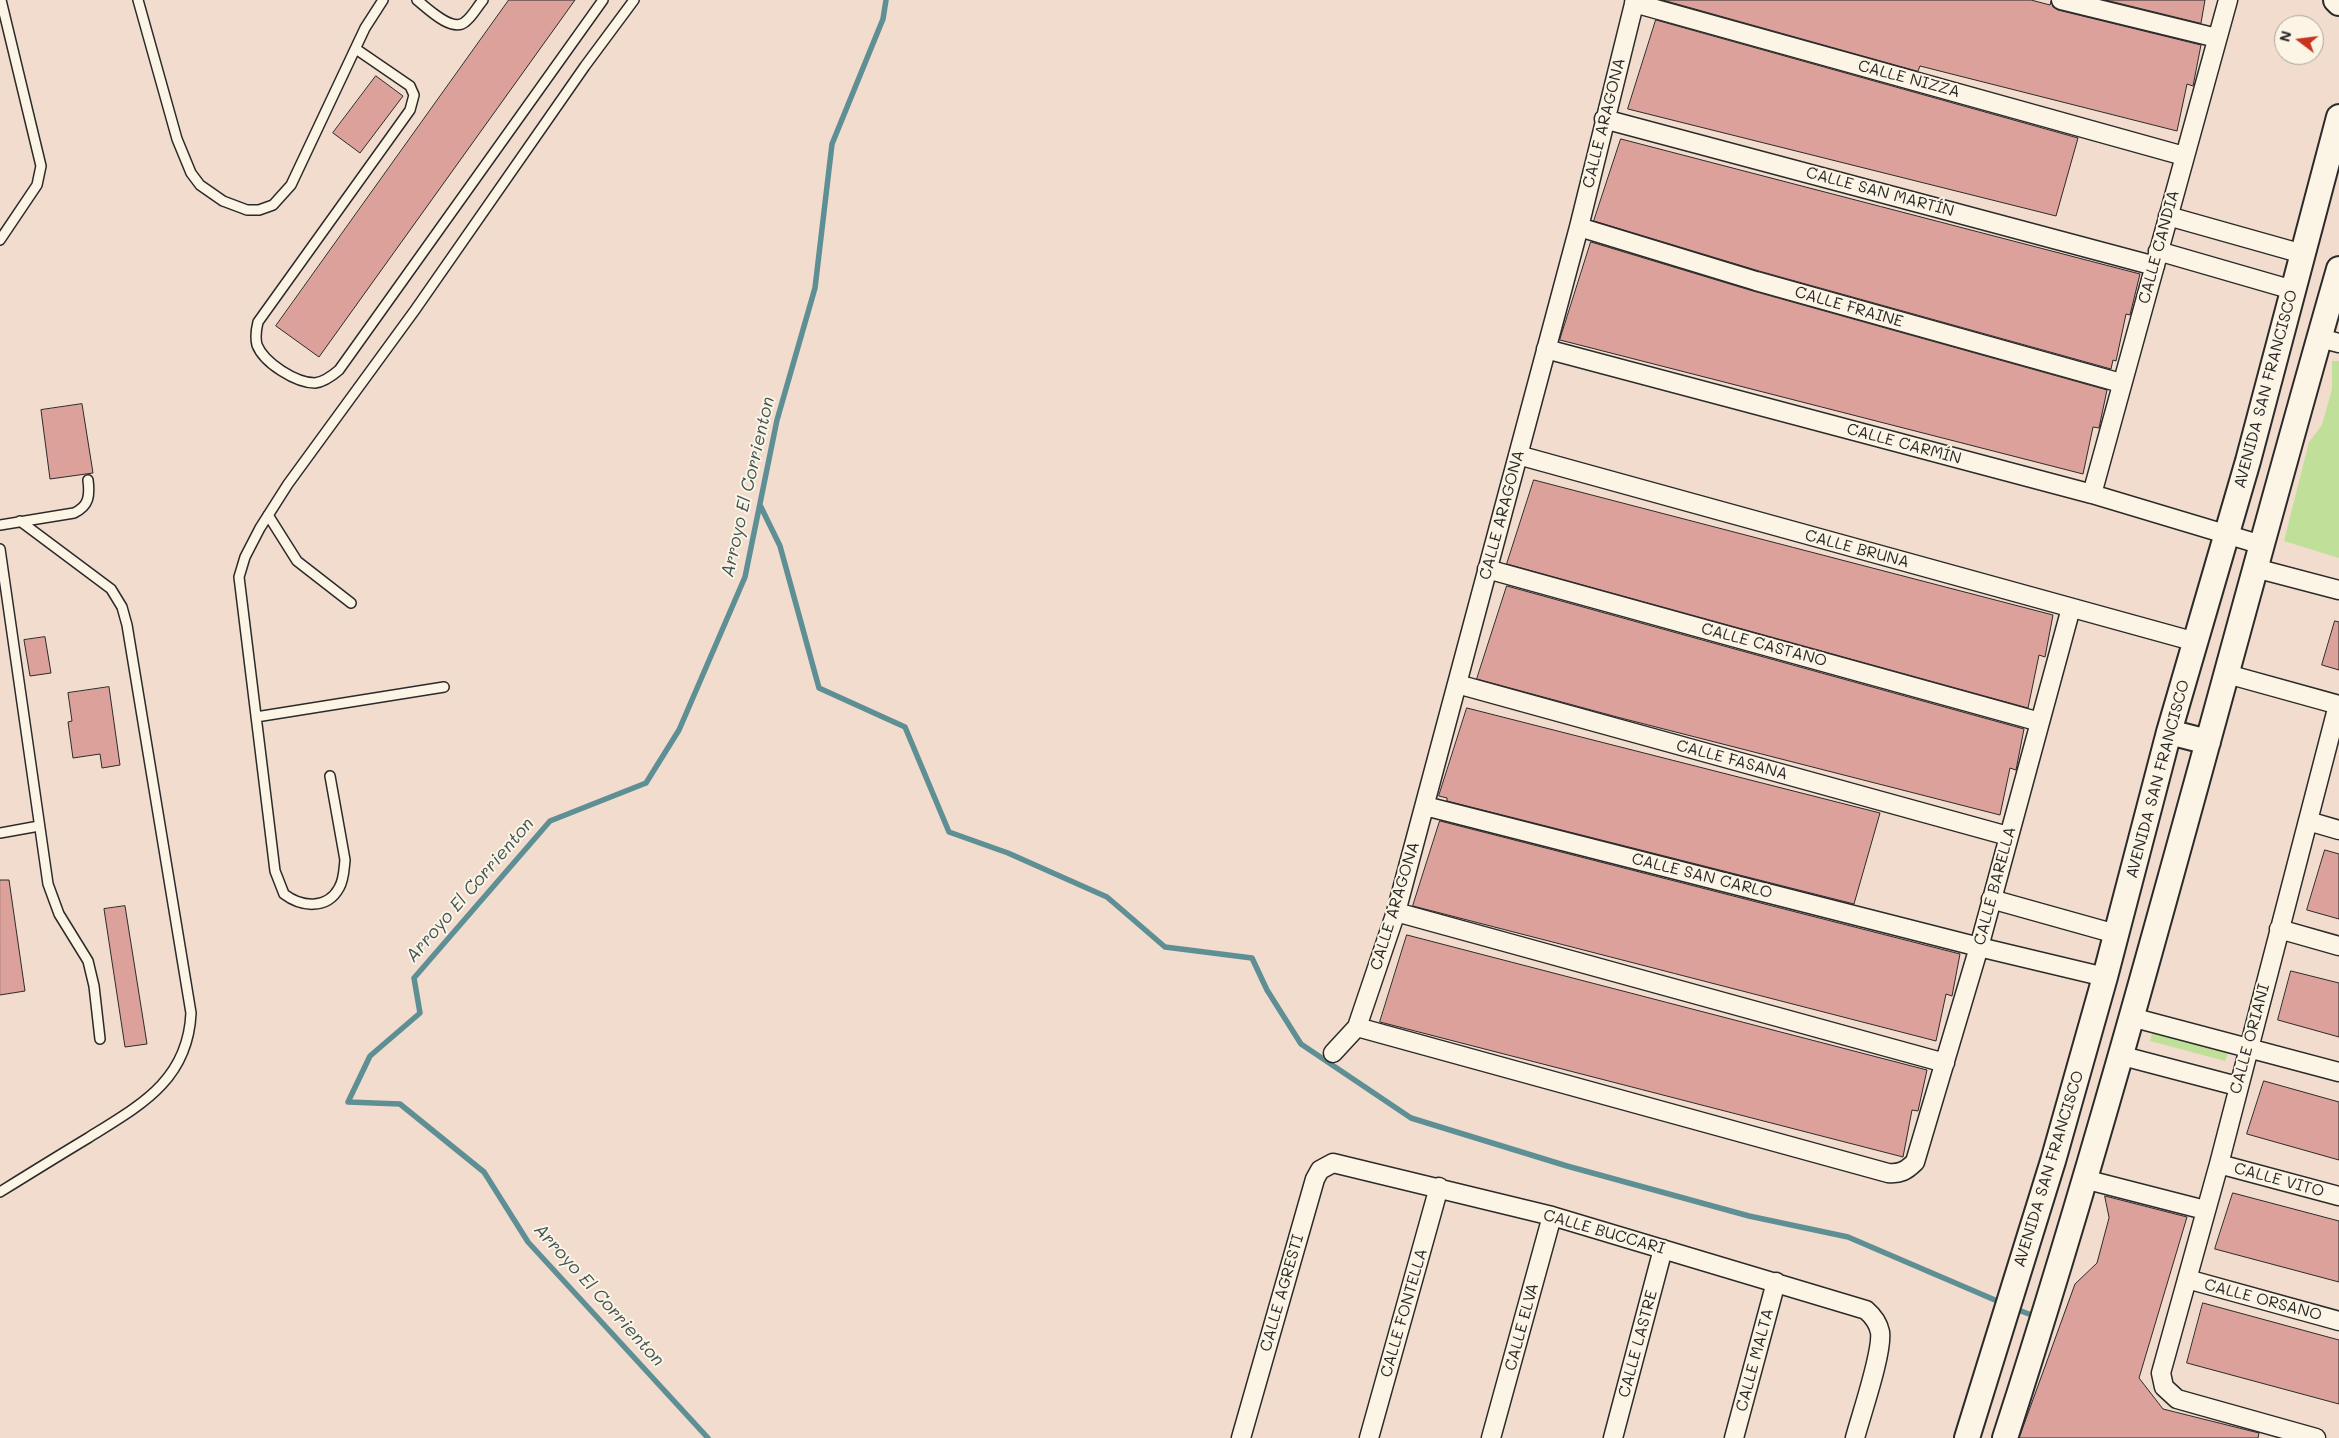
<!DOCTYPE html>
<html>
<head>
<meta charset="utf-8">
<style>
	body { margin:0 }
	#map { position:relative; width:2339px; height:1438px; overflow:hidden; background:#f2dcce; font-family:Mali,sans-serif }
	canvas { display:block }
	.north { position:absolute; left:2274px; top:15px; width:50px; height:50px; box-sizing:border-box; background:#fcf5e5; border:1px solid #a8a49b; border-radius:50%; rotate:285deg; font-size:14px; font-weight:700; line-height:20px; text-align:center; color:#2b2b2b }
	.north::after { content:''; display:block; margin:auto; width:18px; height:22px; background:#c8321e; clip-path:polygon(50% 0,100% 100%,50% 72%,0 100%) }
</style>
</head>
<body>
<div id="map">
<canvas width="2339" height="1438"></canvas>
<div class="north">N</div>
</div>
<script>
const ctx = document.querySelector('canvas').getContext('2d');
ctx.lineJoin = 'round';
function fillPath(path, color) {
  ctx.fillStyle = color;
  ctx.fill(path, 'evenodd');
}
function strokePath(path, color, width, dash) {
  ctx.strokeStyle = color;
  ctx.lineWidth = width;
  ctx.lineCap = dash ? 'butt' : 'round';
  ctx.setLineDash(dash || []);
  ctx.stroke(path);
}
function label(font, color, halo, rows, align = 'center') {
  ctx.font = font + ' Mali,sans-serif';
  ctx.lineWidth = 4;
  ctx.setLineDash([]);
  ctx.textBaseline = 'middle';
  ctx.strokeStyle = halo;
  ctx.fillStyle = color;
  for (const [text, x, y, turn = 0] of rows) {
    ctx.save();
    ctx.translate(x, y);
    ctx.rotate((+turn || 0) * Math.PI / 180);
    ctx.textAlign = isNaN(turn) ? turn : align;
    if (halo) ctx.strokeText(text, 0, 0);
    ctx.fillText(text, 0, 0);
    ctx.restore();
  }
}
const green = new Path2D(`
	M2332,361H2339V558L2284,541L2309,442L2322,425L2332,389Z
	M2153,1030L2230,1048L2225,1061L2150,1041Z`);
const stream = new Path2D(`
	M760,505L780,546L819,688L905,727L949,832L1008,853L1107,897L1165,947L1252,958L1267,990L1301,1044L1411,1118L1567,1166L1749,1216L1848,1237L2002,1303
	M2013,1308L2037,1317
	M708,1438L528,1242L484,1172L400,1104L348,1102L370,1056L420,1013L414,978L550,821L646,783L679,730L745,577L777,420L815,288L832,144L883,19L886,0`);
const building = new Path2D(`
	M509,0H575L319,357L276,326Z
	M1663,0H2031L2050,5L2051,1L2053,7L2058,10L2201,45L2193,86L2187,84L2177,131L1920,66L1918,71Z
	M2106,0H2205L2201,23Z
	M1656,20L2078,138L2056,216L1628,109Z
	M376,76L403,96L360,153L333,133Z
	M1621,139L2140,274L2130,315L2126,314L2116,361L2113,360L2111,369L1759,271L1594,221Z
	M1591,242L1753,291L2107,390L2099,428L2093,427L2083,474L1560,340Z
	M82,404L93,473L50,479L41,410Z
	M1534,480L2053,615L2045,657L2039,655L2028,708L1507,564Z
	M1507,586L2024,729L2016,770L2010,768L2000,815L1617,717L1477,679Z
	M2335,621L2339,622V670L2322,665Z
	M45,637L51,673L30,676L24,640Z
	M109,687L120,765L102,768L100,754L73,758L68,722L72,721L68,693Z
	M1467,708L1880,813L1854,904L1447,801V798L1439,796Z
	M1440,821L1960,954L1952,996L1946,994L1936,1041L1413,906Z
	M2325,850L2339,854V919L2307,910Z
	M0,880H9L25,991L0,995Z
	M125,906L147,1044L125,1047L104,909Z
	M1407,935L1927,1070L1918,1111L1912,1110L1903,1157L1380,1022Z
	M2291,971L2339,983V1037L2278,1020Z
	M2264,1081L2339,1102V1160L2247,1134Z
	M2233,1193L2339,1221V1282L2215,1249Z
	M2105,1196L2187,1217L2139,1378L2163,1409L2259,1433L2258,1438H2019L2075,1284L2097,1263L2109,1218Z
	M2203,1303L2339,1340V1404L2187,1363Z`);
const lane = new Path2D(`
	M138,0L177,139L191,173L200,185L223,201L247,210H259L273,205L291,185L365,28L383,0
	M417,0C427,8 452,33 465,22C472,17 477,7 483,0
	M356,49L410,86L414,95L410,110L258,322C256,330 255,337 257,345C264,363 296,383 315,383C324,382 332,376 339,370L603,0
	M0,240L37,185L41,166L1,0
	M268,515L297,561L351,603
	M0,525L74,513C89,506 90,496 88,480
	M0,549L48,884L59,914L88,961L94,986L100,1039
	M256,717L444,687
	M330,776L345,860C344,869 344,880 339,888C327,910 301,907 284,894L275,871L239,577L245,557L260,528L288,484L415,310L585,66L634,0
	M0,833L39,826
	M0,1192C29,1174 58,1156 88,1138C139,1106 188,1081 191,1013L127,625L122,607L111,589L20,521`);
const street = new Path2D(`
	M2061,0L2217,38
	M1634,3L2184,156
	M1604,119L2155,266
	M2168,216L2303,254
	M1579,227L1756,281L2121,383
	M2158,251L2293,290
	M2320,338L2339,343
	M1546,349L2092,494L2262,545
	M1518,455L2196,642
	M2092,494L2228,0
	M2255,568L2339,590
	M1487,569L2040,722
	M2227,674L2339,705
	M1457,684L2008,836
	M1425,806L1979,947L2105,977
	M2308,821L2339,830
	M1991,899L2116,934
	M1396,912L1945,1063
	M2279,929L2339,946
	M2131,1017L2339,1072
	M1357,1027L1888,1173C1900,1174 1906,1171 1915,1162L1979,947L2071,608
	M1333,1053L1357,1027L1396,912L1579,227L1635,0
	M2119,1055L2237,1086
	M2219,1164L2339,1196
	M2084,1179L2205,1210
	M2187,1279L2339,1321
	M1241,1438L1315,1179L1320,1170L1333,1163L1552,1216L1866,1310C1873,1316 1878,1322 1880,1332C1883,1352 1861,1415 1855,1438
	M1369,1438L1439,1187
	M1491,1438L1552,1216
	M1613,1438L1663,1249
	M1734,1438L1776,1282
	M2316,1438L2177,1399L2164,1387L2161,1373L2219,1164L2338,705`);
const secondary = new Path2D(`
	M2336,0L2339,3
	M2169,732L2208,742
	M1967,1438L2053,1161L2105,977L2169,732L2248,461L2339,117
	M2005,1438C2130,1052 2227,658 2339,269`);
const streetNames = [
	["CALLE NIZZA",1909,79,15],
	["CALLE ARAGONA",1604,123,-76],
	["CALLE SAN MARTÍN",1880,192,15],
	["CALLE CANDIA",2159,247,-75],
	["CALLE FRAINE",1849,307,16],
	["AVENIDA SAN FRANCISCO",2266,389,-75],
	["CALLE CARMÍN",1904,444,15],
	["CALLE ARAGONA",1502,515,-75],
	["CALLE BRUNA",1857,549,15],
	["CALLE CASTANO",1764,645,15],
	["CALLE FASANA",1732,760,15],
	["AVENIDA SAN FRANCISCO",2158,779,-75],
	["CALLE SAN CARLO",1702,876,14],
	["CALLE BARELLA",1995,886,-75],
	["CALLE ARAGONA",1395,906,-73],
	["CALLE ORIANI",2250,1039,-75],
	["AVENIDA SAN FRANCISCO",2049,1169,-73],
	["CALLE VITO",2279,1180,15],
	["CALLE BUCCARI",1604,1232,16],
	["CALLE AGRESTI",1282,1293,-74],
	["CALLE ORSANO",2263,1300,15],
	["CALLE FONTELLA",1404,1313,-74],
	["CALLE ELVA",1522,1327,-75],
	["CALLE LASTRE",1638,1344,-75],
	["CALLE MALTA",1755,1360,-75]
];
const waterNames = [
	["Arroyo El Corrienton",748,487,-77],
	["Arroyo El Corrienton",470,890,-49],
	["Arroyo El Corrienton",599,1295,48]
];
fillPath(green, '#c0df98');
strokePath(stream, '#5e8f94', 5.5);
fillPath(building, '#dba19a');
strokePath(building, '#2b2b2b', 1);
strokePath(lane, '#2b2b2b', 12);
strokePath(street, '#2b2b2b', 21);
strokePath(secondary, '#2b2b2b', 28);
strokePath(lane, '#fcf5e5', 9);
strokePath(street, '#fcf5e5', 18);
strokePath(secondary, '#fcf5e5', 24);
label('16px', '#2b2b2b', '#fcf5e5', streetNames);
label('italic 18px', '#405457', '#fcf5e5', waterNames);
</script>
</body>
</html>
